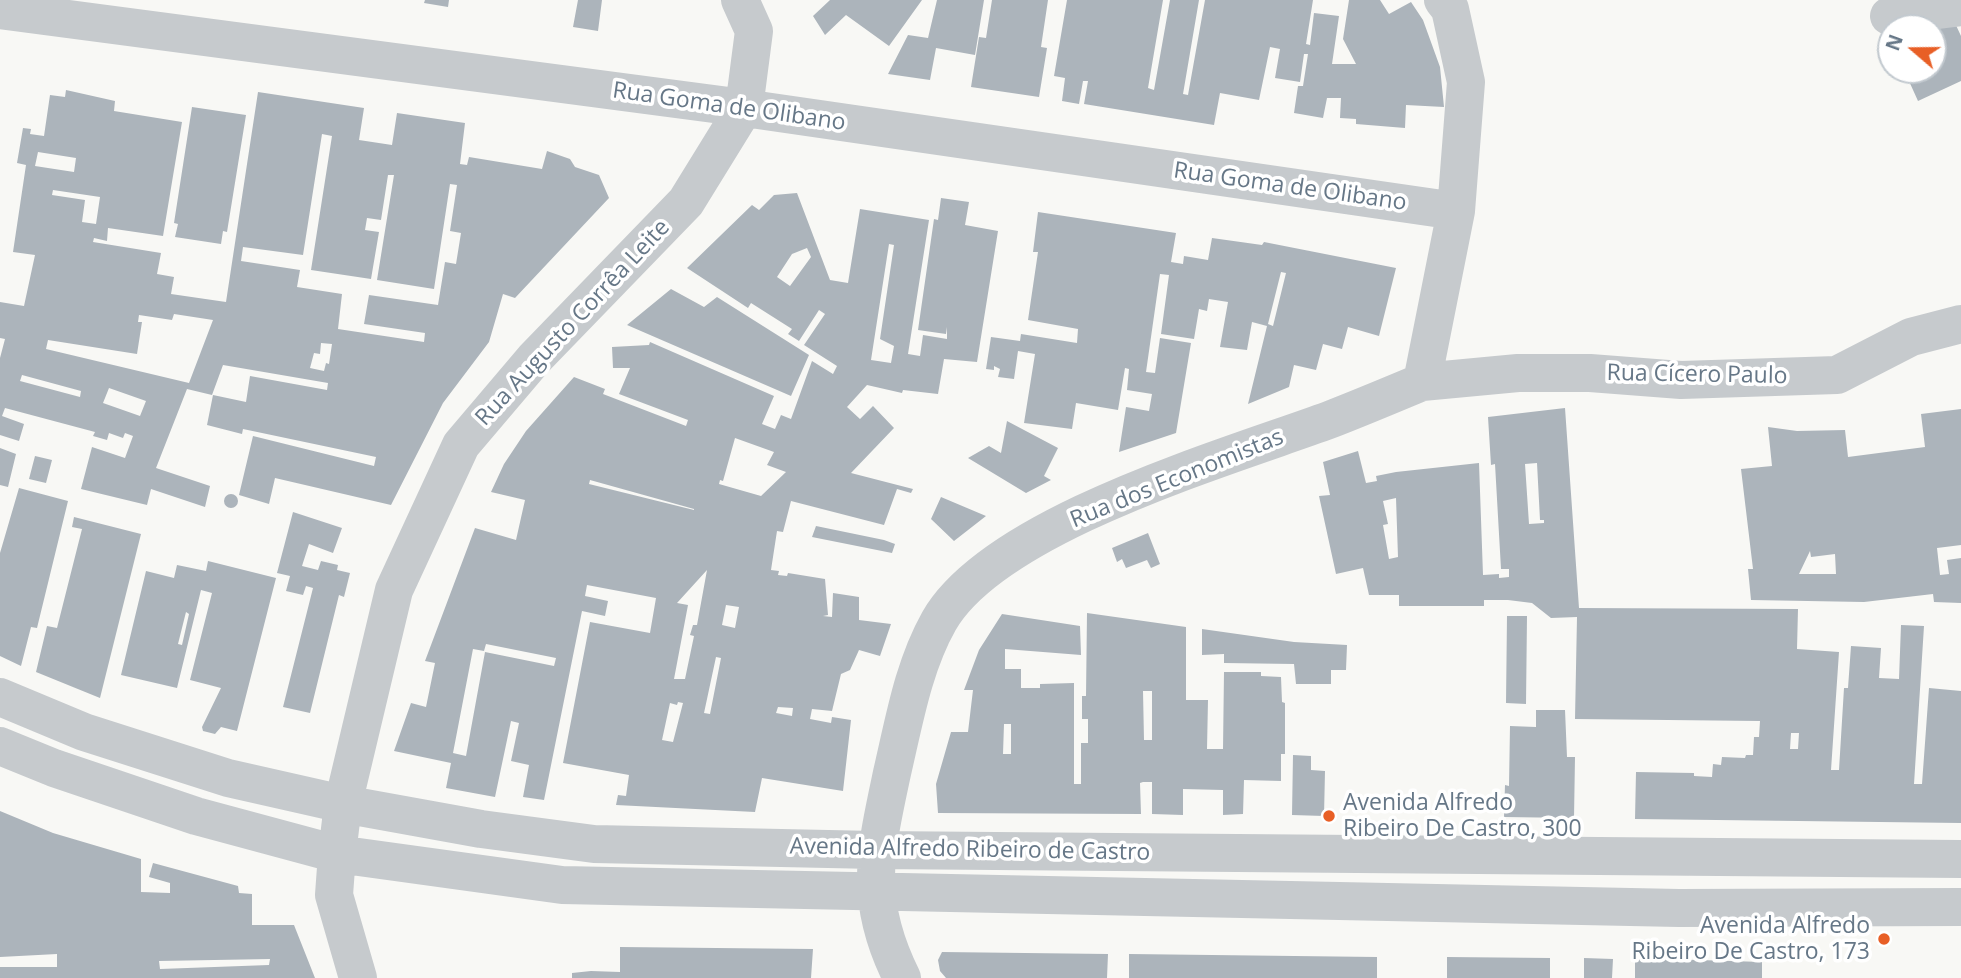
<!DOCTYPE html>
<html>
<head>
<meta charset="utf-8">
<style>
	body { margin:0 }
	#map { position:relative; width:1961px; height:978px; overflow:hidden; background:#f8f8f5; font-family:"Open Sans",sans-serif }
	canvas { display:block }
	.north { position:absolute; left:1877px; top:14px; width:70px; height:70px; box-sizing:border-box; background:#fff; border:2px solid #c2c9cf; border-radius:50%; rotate:290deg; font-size:19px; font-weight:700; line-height:28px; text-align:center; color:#667787 }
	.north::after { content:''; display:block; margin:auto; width:24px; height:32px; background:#e85f26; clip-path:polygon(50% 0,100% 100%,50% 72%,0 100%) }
</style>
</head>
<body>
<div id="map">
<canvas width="1961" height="978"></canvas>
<div class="north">N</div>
</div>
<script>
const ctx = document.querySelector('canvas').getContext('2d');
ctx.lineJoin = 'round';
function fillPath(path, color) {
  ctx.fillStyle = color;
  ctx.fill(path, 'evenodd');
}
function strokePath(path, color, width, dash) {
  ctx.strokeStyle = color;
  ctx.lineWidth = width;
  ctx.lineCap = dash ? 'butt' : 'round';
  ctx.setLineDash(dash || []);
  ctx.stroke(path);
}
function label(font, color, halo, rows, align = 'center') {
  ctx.font = font + ' "Open Sans",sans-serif';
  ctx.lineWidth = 7;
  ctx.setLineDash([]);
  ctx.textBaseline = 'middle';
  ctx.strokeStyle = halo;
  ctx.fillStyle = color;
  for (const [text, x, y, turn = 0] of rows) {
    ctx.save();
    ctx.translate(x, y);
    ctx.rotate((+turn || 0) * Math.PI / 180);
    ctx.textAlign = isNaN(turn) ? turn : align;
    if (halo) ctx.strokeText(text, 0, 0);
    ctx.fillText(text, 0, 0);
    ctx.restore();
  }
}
const building = new Path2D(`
	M425,0H449L448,7L424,3Z
	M578,0H602L598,31L573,27Z
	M830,0H922L889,46L846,15L825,35L813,16Z
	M937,0H984L975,55L936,48L930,80L888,74L908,35L928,38Z
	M992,0H1048L1041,47L1047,48L1039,97L971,87L979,37L986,38Z
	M1067,0H1163L1148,88L1154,90L1170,0H1199L1183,94L1188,95L1205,0H1313L1306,44L1310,45L1314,13L1339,16L1332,64H1356L1343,39L1349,0H1380L1389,14L1411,2L1423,20L1440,67L1444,107L1406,105L1405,128L1356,124V119L1340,118L1341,98H1327L1323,118L1294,113L1298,86H1303L1308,54H1304L1300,82L1275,78L1280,49L1270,47L1259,100L1220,93L1214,125L1084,104L1088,81H1083L1079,104L1062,101L1065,78L1054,76Z
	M1954,21L1961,36V81L1918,101L1904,70H1933V30Z
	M66,90L115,101L114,111L182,122L163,236L108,228L107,241L94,238L93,242L161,253L157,274L174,277L171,294L226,302L258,92L364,108L359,140L392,145L397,113L465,123L460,164L467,165L469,157L542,169L547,151L570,159L575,167L599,175L609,198L515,298L503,294L489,342L443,403L391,505L275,478L269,504L239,495L253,436L374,466L376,457L243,429L242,434L207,425L213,395L246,402L250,376L327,390L328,383L223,365L212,395L187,389L156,468L210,486L205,507L151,489L147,505L81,489L92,447L125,458L133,436L125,433L123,438L109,433L107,440L93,436L95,432L5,408L2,416L24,424L19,441L0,435V358L5,339L0,338V302L24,306L35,255L13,252L26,165L17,163L23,128L31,129L30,134L44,136L50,95L65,97ZM322,134L332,136L311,270L371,279L379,232L365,230L367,218L381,220L388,175H394L377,280L434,289L450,184L457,185L450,231L461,233L456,264L445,262L438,305L369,295L364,324L425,333L424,342L338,329L342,294L297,287L300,270L241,261L243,247L303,255ZM38,152L76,158L74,172L35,166ZM53,190L100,197L96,224L82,222L85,200L52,195ZM174,314L213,320L189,383L46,349L48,340L137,354L142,322H138L139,315L172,320ZM321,343L332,344L329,364L326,363L324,371L310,368L314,353L320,354ZM22,375L81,391L80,397L20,381ZM109,388L146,401L140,416L103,403Z
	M192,107L246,115L227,232L223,231L221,244L175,237L178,224L174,223Z
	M797,193L830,280L848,283L860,209L929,220L908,354L920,356L923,335L947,339V327L946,334L918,330L934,219L938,220L941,198L969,202L965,225L998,231L977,362L944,359L938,394L903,390L902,393L867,385L847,407L860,419L873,406L894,428L851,473L913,489L911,493L897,489L884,525L791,501L783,532L777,531L771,570L779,571L778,575L787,576L788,573L825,579L828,615L823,616L832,617L833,593L859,597V620L891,624L880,656L859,650L850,670L841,674L832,711L812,709L810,719L831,723L832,717L851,720L843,791L762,778L755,812L616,805L618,795L626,796L629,775L563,763L590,622L650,633L656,598L587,585L585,596L608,601L605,616L582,611L544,800L523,797L529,765L511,761L519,723L511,721L495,797L446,788L451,763L394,751L411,703L426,707L435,663L425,661L475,528L516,540L525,500L491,492L504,464L526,431L574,377L605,389L603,394L686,426L688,420L619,394L630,368H613L612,347L649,345L650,342L774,396L762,424L775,429L781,415L791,419L812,361L833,374L837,366L804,345L825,314L819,310L799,341L788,334L792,329L751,303L748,308L687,268L752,205L759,210L774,195ZM889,244L894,245L880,339L894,346L891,363L871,360ZM807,248L811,257L790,286L777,277L792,254ZM735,438L774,452L767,465L786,472L761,496L719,484L720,480L723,481ZM590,480L694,509V510L589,484ZM707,570L697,625H693L690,635L694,636L685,679H674L688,605L677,603ZM726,605L739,607L735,628L722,625ZM486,644L556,658L554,666L485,652L466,756L453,753L473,649L484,651ZM716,657L721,658L710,714L704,713ZM678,702L683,703L673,742L662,740L670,703L677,705ZM778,707L793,708L792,716L776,713Z
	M1038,212L1176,233L1171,262L1183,264L1184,256L1208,260L1212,238L1262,245L1264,242L1396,268L1379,336L1348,327L1342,349L1323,344L1316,370L1294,365L1289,387L1248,404L1267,326L1252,322L1247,350L1220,347L1228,302L1209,299L1207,311L1199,309L1194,339L1161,334L1169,275L1160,274L1146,372L1155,373L1160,338L1191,343L1176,433L1119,452L1126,407L1149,411L1152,394L1127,390L1129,369L1125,368L1118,410L1076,403L1072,429L1024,423L1035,354L1018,351L1014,379L998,377L1000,369L994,366V370L986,369L991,337L1020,341L1021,334L1077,343L1078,329L1028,320L1038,252H1033ZM1281,272L1286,273L1273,326L1268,324Z
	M671,289L704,307L717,297L809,355L791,396L627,325Z
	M1565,408L1579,608L1798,609L1797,649L1839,652L1831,770H1839L1844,688H1848L1851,646L1881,648L1879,678L1899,679L1901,625L1924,626L1914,784H1922L1929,688L1961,691V823L1635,819L1636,772L1694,773V776L1712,777L1713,764L1721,765L1722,757L1745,758L1746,755H1753L1754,737H1759L1760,721L1575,719L1577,617L1551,618L1532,603L1508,600H1484V606H1399V595H1369L1363,568L1336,574L1319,496L1330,495L1323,462L1358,451L1366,483L1377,481L1376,476L1396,472L1479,463L1483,575L1499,574V578L1509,577V569H1501L1495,464L1491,465L1488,417ZM1537,463L1540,520H1544V523L1529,524L1525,464ZM1396,498L1398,557L1389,559L1383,525L1388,524L1383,501ZM1791,733H1799L1798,749H1790Z
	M1961,409V545L1937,548L1940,575L1949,574L1947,560L1961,558V603L1934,602L1933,594L1864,602L1751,600L1748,569H1753L1741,469L1772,466L1768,427L1797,431L1845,430L1848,457L1925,447L1921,414ZM1810,551L1811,557L1835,554L1836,574H1799Z
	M1007,421L1058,448L1044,476L1051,480L1026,493L968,458L989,446L1001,453Z
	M0,448L16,454L8,487L0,485Z
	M35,456L52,460L46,483L29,479Z
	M19,488L68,501L37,628L31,627L21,666L0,656V553Z
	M224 501a7 7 0 1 1 14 0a7 7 0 1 1-14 0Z
	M941,497L986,516L954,541L931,519Z
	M293,512L342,528L333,553L309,544L302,566L318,570L321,561L338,565L337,570L350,573L344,597L339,595L310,713L283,707L313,588L306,586L303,595L286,591L290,576L277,573Z
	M74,517L141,534L100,698L36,672L47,626L57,628L82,529L72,527Z
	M816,526L884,540L895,544L892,553L812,537Z
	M1148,533L1160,564L1151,568L1147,560L1126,568L1122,559L1117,562L1112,548Z
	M208,561L276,578L237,731L221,727L215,734L203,731L202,727L221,688L190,680L212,593L201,590L177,688L121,675L146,571L174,578L177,565L206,571ZM186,612L189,614L182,645L178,644Z
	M1087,613L1186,627V700H1208L1207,749H1223L1224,672H1261V676L1281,677L1282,702L1285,703V754H1281V781L1244,780L1243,814L1223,815V790L1183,789V815L1152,814V782H1143L1140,783L1141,814L938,813L936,784L951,732H968L973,690H964L979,650L1002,614L1080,626L1081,655L1005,649V669H1021V688H1040V684L1074,683V784H1081V743H1088V719H1082V696H1086ZM1143,691H1152V740H1144ZM1004,724H1011V754H1003Z
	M1507,616H1527L1526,704L1506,703Z
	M1202,629L1294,642L1347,645L1346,670H1331V684H1296L1294,664L1224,663V654L1202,655Z
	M1536,710H1565L1567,757H1575L1574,818L1504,817L1505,785L1509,786L1510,726L1536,727Z
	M1293,755L1311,756V770L1325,771L1324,816L1292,815Z
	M0,811L53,833L141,859V892L170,893V883L149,877L153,863L238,886L239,893L252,894V925H294L315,978H0V967H57V954L0,957ZM270,959L269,965L160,969L159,961Z
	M620,947L813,949L811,978H572V973L591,971L620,972Z
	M942,952L1108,954L1107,978H946L940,971L938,960Z
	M1129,954L1377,957V978H1129Z
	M1447,957L1550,958V978H1447Z
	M1584,958L1613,959L1612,978H1584Z
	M1635,958L1762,962V978H1635Z`);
const minor = new Path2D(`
	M0,10L744,108L1456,211
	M1889,16L1961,7
	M1422,382L1518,373H1590L1681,380L1837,375L1911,337L1961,324
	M0,697L84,732L228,778L343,804L481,829L594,844L875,850L1961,859
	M0,746L54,768L196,816L337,854L562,885L1679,908L1961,907
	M358,978L334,895L337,854L343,804L394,590L461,445L534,359L686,202L744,108L754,31L740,0
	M902,978C863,900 875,853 892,773C904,722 913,667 939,621C994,525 1225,458 1329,420C1360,408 1391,395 1422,382L1456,211L1466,82L1450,9L1443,0`);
const markers = [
	[1329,816,7,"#e85f26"],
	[1884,939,7,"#e85f26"]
];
const streetNames = [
	["Rua Goma de Olibano",729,107,8],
	["Rua Goma de Olibano",1290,187,8],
	["Rua Augusto Corrêa Leite",573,323,-47],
	["Rua Cícero Paulo",1697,375,1],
	["Rua dos Economistas",1177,479,-22],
	["Avenida Alfredo Ribeiro de Castro",970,850,1]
];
const poiNames = [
	["Avenida Alfredo",1343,803],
	["Ribeiro De Castro, 300",1343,829],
	["Avenida Alfredo",1870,926,"right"],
	["Ribeiro De Castro, 173",1870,952,"right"]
];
fillPath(building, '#acb4bb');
strokePath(minor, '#c6cacd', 38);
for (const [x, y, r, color] of markers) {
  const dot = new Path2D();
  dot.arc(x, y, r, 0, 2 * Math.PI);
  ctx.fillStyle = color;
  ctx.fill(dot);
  strokePath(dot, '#fff', 2.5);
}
label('23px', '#667787', '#fff', streetNames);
label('23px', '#667787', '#fff', poiNames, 'left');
</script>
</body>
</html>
